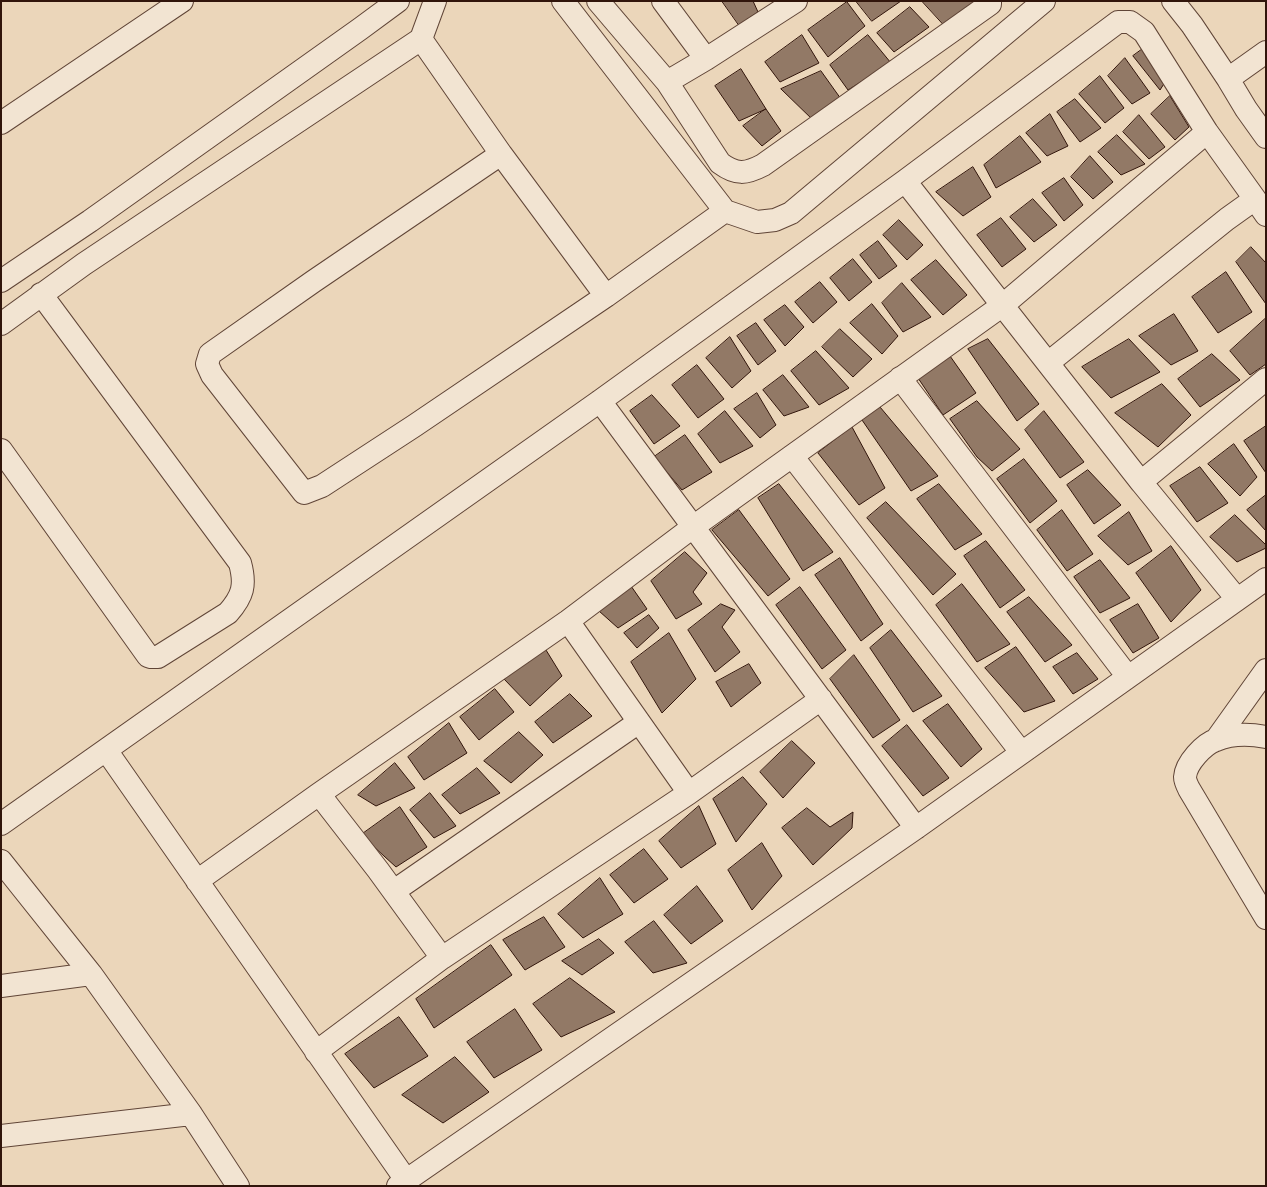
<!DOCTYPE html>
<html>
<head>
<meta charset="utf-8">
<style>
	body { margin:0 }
	#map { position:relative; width:1267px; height:1187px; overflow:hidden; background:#ebd6ba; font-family:"Libre Caslon Text",serif }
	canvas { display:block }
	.frame { position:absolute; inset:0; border:2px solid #31150b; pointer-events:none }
</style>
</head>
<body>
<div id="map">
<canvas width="1267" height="1187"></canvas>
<div class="frame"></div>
</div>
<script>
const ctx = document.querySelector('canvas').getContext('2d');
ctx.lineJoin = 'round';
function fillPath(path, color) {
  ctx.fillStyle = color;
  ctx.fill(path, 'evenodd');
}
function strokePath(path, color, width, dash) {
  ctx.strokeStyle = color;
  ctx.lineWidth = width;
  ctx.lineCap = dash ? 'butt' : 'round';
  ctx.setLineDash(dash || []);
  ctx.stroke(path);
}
const building = new Path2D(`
	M722,1H753L758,12L739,25Z
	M856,1H901L872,21Z
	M922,1H973L975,4L945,26Z
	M847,2L865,26L828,57L808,30Z
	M910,7L929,27L894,52L877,33Z
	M802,35L819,63L780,82L765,62Z
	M868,35L891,63L848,90L830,65Z
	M1144,48L1167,79L1160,90L1133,56Z
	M1125,58L1150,93L1132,104L1108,76Z
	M741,69L766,109L739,121L715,86Z
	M821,71L841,99L814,121L781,89Z
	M1100,76L1124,108L1105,123L1079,94Z
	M1170,96L1189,127L1175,140L1151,114Z
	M1075,99L1101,128L1080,142L1057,112Z
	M766,109L781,131L762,146L743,126Z
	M1050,114L1068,146L1047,156L1026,133Z
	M1139,115L1165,147L1149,159L1123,132Z
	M1117,135L1145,164L1121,175L1098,152Z
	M1020,136L1041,162L996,188L984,165Z
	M1090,156L1113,182L1093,199L1071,177Z
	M973,167L991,197L963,216L936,192Z
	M1064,178L1083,205L1064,221L1042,193Z
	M1033,199L1057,225L1034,242L1010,217Z
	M1001,218L1026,249L1002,267L977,235Z
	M899,220L923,245L907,260L883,235Z
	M878,241L897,266L879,279L860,255Z
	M1251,247L1266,263V304L1236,262Z
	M853,259L872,282L849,301L830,278Z
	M936,260L967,295L943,315L911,280Z
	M1226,272L1252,312L1218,333L1192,297Z
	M820,282L837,302L813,323L795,302Z
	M902,283L931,317L903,332L882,303Z
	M872,304L898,336L882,354L850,323Z
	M785,305L804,327L785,346L764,320Z
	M1174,314L1198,351L1171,365L1139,336Z
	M1266,318V364L1250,375L1230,351Z
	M756,323L776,351L758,365L737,336Z
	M840,329L872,359L853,377L822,347Z
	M730,337L751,371L732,388L706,358Z
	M988,339L1039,404L1017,421L968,349Z
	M1129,339L1160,372L1111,398L1082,367Z
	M816,351L849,388L819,405L791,371Z
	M1212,354L1240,380L1200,407L1178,379Z
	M950,356L976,393L943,415L918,378Z
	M697,365L724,399L698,418L672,385Z
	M783,375L809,407L784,416L763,390Z
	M1162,384L1191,415L1158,447L1115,413Z
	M757,393L776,425L760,438L734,409Z
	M652,395L680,426L654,444L630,411Z
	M977,401L1020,449L992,471L977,457L950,419Z
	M880,407L938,476L911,491L862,420Z
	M725,411L753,446L720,463L698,434Z
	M1044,411L1084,462L1060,478L1025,430Z
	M1266,426V473L1244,441Z
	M852,427L885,488L859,505L818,453Z
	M685,435L712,472L682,490L654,457Z
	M1234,444L1257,477L1240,496L1208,464Z
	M1024,459L1057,501L1030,523L997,479Z
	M1200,467L1228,503L1197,522L1170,486Z
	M1088,470L1121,505L1094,524L1067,485Z
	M779,484L833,552L803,571L758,498Z
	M939,484L982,534L955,550L917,499Z
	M1266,495V531L1247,510Z
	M886,502L956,574L933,595L867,518Z
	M739,510L790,579L768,596L712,530Z
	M1062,510L1093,554L1067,571L1037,530Z
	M1129,512L1152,551L1128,565L1098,536Z
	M1235,515L1266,545V548L1237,562L1210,537Z
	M986,541L1025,590L1000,608L964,556Z
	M1171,546L1201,590L1171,622L1136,573Z
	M685,552L707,573L693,592L702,604L676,619L651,581Z
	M840,558L883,624L861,641L815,575Z
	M1100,560L1130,598L1100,613L1074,577Z
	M962,584L1010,644L977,662L936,605Z
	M631,586L647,609L618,628L599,611Z
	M800,587L846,650L822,669L776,605Z
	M1029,597L1072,645L1045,662L1007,612Z
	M721,604L735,610L722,627L740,652L715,672L688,630Z
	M1138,604L1159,638L1133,653L1110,620Z
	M649,615L659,628L637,648L624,633Z
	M891,630L942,696L913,712L870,648Z
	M669,633L696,679L662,713L631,662Z
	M1016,647L1055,701L1024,712L985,668Z
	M546,650L562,676L530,706L504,679Z
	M1077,653L1098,679L1073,694L1053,667Z
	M854,655L900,720L873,738L830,679Z
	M749,664L761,683L731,707L716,682Z
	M495,689L514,712L479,740L460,717Z
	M570,694L592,716L553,743L535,722Z
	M948,704L982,749L961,767L923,721Z
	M449,723L467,753L424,780L408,757Z
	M907,725L949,778L923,796L882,746Z
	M519,732L543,755L511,783L484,761Z
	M792,741L815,763L783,798L760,772Z
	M395,763L415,788L376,806L358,795Z
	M477,768L500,793L460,814L442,795Z
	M743,777L767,804L736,842L713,799Z
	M430,793L456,826L434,838L410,810Z
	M699,806L716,844L681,868L659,841Z
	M400,807L427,847L396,867L361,835Z
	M807,808L830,827L853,812L852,828L813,865L782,828Z
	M762,843L782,876L752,910L728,870Z
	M644,849L668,879L634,903L610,875Z
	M600,878L623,914L583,938L558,914Z
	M697,886L723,921L691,944L664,915Z
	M544,917L565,947L525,970L503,940Z
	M654,921L687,963L653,973L625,942Z
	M599,939L614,953L582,975L562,961Z
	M491,945L512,975L434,1028L416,999Z
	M570,978L615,1012L561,1037L533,1004Z
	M515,1009L542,1050L494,1078L467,1042Z
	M399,1017L428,1056L374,1088L345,1054Z
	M455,1057L489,1092L443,1123L402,1095Z`);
const minor = new Path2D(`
	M563,1L725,211L757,222L775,220L791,213L1044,1
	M598,1L667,82L720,163C736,175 746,174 763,165L990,4V1
	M663,1L706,59
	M1173,1L1192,25L1228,79L1246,109L1266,137
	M421,39L501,154L606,296
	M1228,79L1266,52
	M667,82L706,59L796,1
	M1,123L182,1
	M501,154L314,281L210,354L207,364L212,375L304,493L322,486L414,426L606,296L725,211
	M905,181L1141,482L1237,599
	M1,281L90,221L360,29L398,1
	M1,324L84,264L421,39L435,1
	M1048,363L1227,219L1255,199L1266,215
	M900,378L1128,677
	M600,401L916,828
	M1,450L148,656L151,657H158L228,613C243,596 246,585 240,563L41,294
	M792,456L1021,752
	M1141,482L1266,379
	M568,621L689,793
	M1266,737C1250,734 1231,734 1216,740C1204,744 1186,763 1185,777C1185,781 1187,785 1189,789L1266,918
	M1216,740L1266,670
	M106,750L406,1180
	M319,794L378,870L442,958
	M1,824L600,401L905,181L1118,22H1130L1144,32L1207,132L1255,199
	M1,861L91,974L191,1114L238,1186
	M197,881L319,794L568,621L693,527L1003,305L1207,132
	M394,891L639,722
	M1,986L91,974
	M316,1052L442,958L689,793L821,699
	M1,1136L191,1114
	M398,1186L916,828L1266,579`);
fillPath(building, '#927966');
strokePath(building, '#31150b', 1);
strokePath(minor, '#604537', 24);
strokePath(minor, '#f2e4d2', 22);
</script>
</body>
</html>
